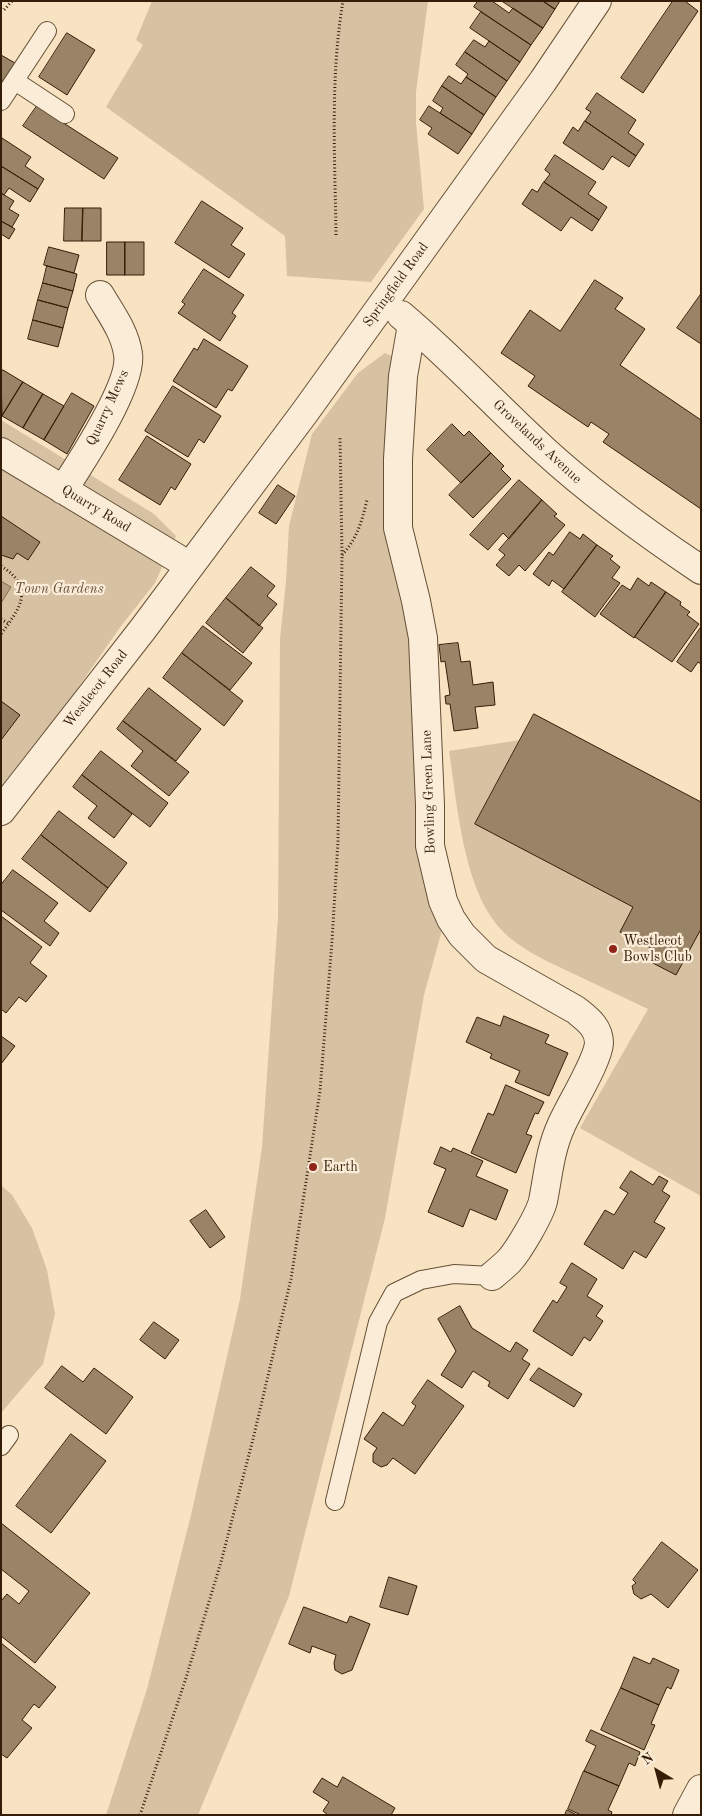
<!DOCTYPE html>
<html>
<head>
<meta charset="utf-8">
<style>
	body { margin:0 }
	#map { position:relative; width:702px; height:1816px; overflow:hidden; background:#f7e2c2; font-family:"Old Standard TT",serif }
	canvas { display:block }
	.frame { position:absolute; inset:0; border:2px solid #351e07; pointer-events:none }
	.north { position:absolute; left:632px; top:1746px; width:50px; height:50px; -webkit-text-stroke:4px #faecd7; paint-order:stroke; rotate:323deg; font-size:14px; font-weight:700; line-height:20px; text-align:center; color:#351e07 }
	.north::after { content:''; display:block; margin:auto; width:18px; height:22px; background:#351e07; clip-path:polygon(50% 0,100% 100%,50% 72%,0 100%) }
</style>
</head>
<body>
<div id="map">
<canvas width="702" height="1816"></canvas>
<div class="frame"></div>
<div class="north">N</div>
</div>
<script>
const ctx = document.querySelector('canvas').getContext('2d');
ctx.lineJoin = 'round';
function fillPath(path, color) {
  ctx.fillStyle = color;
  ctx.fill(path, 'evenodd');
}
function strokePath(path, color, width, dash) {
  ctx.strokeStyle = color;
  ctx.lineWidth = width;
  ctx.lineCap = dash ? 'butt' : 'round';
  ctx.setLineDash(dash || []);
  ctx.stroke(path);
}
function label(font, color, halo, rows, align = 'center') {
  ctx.font = font + ' "Old Standard TT",serif';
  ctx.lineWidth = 4.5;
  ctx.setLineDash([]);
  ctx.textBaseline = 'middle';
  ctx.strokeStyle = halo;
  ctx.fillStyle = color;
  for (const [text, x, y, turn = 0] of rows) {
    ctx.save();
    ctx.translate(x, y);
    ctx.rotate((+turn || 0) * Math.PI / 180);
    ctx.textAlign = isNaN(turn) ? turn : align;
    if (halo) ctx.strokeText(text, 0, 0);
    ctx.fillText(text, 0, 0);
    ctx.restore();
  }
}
const green = new Path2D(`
	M152,1H428L416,92V123L424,209L371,282L287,276L285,236L106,107L143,45L136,40Z
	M385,353L398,359L423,859L442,930L424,995L385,1218L289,1596L198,1815H106L147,1689L191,1515L240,1299L262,1147L278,917L280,639L286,581L289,526L312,434L358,373Z
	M1,420L154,514L176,536L155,583L121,626L33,752L1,795Z
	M534,714L701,802V1196L580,1128L648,1009C624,998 600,986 576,975C549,962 517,949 497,925C463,884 457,803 449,751L520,740Z
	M1,1185L12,1195L32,1228L47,1270L55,1314L43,1364L1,1413Z`);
const water = new Path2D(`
	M1,581L11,587L1,603Z`);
const building = new Path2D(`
	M478,1H492L509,13L513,8L543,28L531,45L474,7Z
	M502,1H543L555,9L543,28Z
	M543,1H560L555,9Z
	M673,1H685L698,11L643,93L621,78Z
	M481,12L531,45L520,62L470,28Z
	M67,33L95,50L67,95L39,77Z
	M474,40L485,47L489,41L520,62L507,81L465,52Z
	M465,52L507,81L496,97L466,77L468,74L456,65Z
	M1,55L15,63L1,84Z
	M449,76L461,84L466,77L496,97L484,115L442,86Z
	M442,86L484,115L472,134L440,113L443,108L433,101Z
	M597,93L636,120L628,133L644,144L636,156L585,121L591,112L586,109Z
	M37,106L118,158L104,179L23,126Z
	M429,106L472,134L458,154L428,134L432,128L420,120Z
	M585,121L636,156L629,167L612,156L603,170L563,143L573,127L578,131Z
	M2,138L31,157L25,166L44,179L38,189L1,166Z
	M555,155L596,182L588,194L607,207L599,220L544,182L550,174L545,170Z
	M1,166L38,189L30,202L9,188L4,195L1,193Z
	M544,182L599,220L592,231L571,217L561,231L522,204L532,189L537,192Z
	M1,193L14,201L9,209L19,215L12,227L1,221Z
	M202,201L243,228L231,245L245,254L229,278L175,243Z
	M65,208H83L82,241H64Z
	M83,208H101V241H82Z
	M1,221L15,229L9,239L1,234Z
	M107,242H125V275H107Z
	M125,242H144V275H125Z
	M49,247L79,255L74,273L44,265Z
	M47,266L77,274L73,291L43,283Z
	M204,269L244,295L232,313L236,316L220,341L178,313L185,304L182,302Z
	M595,280L623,298L615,309L645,329L620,365L701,420V509L603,442L609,434L591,422L588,427L528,386L535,376L501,353L530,310L560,331Z
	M43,283L73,291L68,308L38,300Z
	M701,294V344L677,328Z
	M38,300L68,308L63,328L33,320Z
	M33,320L63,328L58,347L28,339Z
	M204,339L248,366L232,391L228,389L216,408L173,381L194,348L197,350Z
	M3,370L23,382L2,416L1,373Z
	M23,382L43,394L23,428L2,416Z
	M173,386L221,416L204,443L199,439L188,457L145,431Z
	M72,393L94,406L67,454L44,440Z
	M43,394L64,406L44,440L23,428Z
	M452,424L464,436L469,431L491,453L461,483L427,450Z
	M147,436L191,464L175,490L171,487L160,505L119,480Z
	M491,453L504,466L501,469L511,479L473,518L449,495Z
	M519,480L542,500L509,539L503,533L488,550L470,535Z
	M278,485L295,496L276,524L259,513Z
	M542,500L557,514L554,516L565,525L525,571L519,565L509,576L496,565L505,555L499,550Z
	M1,516L40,542L28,560L17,553L13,559L1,555Z
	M570,532L580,539L583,534L597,545L564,589L552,580L549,586L533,574L549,552L553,555Z
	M597,545L613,556L610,559L620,567L612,578L620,583L595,617L562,592Z
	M251,567L275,586L267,596L277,604L259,626L226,598Z
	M638,578L649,586L651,582L666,592L634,638L600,614L622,585L630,590Z
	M666,592L681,602L680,605L690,612L687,615L699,624L672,662L635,637Z
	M226,598L263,628L243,653L206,623Z
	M203,626L252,663L230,690L182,653Z
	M701,627V664L698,662L691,672L677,662Z
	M458,643L461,662L470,661L473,685L493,682L495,705L475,707L478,728L454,731L450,704H446L445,696L450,695L445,661L441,662L439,645Z
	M182,653L243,701L224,726L163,678Z
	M149,688L201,729L176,761L123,721Z
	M1,701L20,715L1,740Z
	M534,714L701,802V929L676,975L645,959L651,948L620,932L633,907L475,824Z
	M123,721L189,772L169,796L131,766L143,751L117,729Z
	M101,751L168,803L150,827L82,775Z
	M82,775L132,814L114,838L88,818L97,806L73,787Z
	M59,811L127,863L108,888L41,835Z
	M41,835L108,888L90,912L22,859Z
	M13,870L58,903L44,921L59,933L50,946L1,910V885Z
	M1,916L42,947L30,963L47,976L26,1002L19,997L6,1013L1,1009Z
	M504,1016L549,1035L545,1043L568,1053L549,1096L515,1082L520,1071L490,1058L492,1054L466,1042L477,1017L500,1026Z
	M1,1036L15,1046L1,1064Z
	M506,1085L544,1102L538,1114L535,1113L526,1134L532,1136L516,1173L471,1153L488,1113L493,1115Z
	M441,1147L451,1152L453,1148L483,1161L476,1176L508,1190L496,1220L470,1209L463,1227L428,1212L446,1169L434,1164Z
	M631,1171L653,1185L659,1176L668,1181L662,1191L670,1196L654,1222L665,1228L646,1258L634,1251L623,1269L584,1244L605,1210L614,1215L628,1193L620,1188Z
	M206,1210L225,1237L210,1248L190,1221Z
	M572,1263L597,1279L587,1296L603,1306L596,1316L603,1321L590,1341L584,1337L572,1356L533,1331L553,1300L557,1303L567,1287L560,1283Z
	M460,1306L472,1328L510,1352L516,1342L528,1350L522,1359L530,1364L508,1399L488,1386L490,1382L473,1371L462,1388L441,1375L456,1351L438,1319Z
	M154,1322L179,1340L165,1359L140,1340Z
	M62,1366L83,1382L94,1368L133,1397L106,1434L45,1388Z
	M539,1368L582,1394L574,1407L530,1380Z
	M428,1380L464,1406L415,1474L393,1458L387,1465L381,1467L373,1462V1454L377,1448L364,1439L383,1412L403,1426L416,1406L412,1403Z
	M71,1434L106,1461L51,1533L16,1506Z
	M1,1523L90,1593L35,1663L1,1636V1601L7,1594L19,1604L29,1591L1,1569Z
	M662,1542L698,1570L668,1608L651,1594L641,1599L634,1594L632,1586L636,1583L633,1580Z
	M389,1577L417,1586L408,1615L380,1607Z
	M304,1607L347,1623L350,1616L370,1624L352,1670L342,1674L335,1670L334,1663L336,1655L312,1646L310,1653L289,1644Z
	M1,1643L56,1687L39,1708L34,1704L22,1720L32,1728L7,1758L1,1754Z
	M634,1657L650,1664L653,1658L679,1670L671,1689L667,1687L659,1705L621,1688Z
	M621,1688L659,1705L651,1724L655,1725L644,1750L601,1730Z
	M591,1730L640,1752L635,1766L629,1763L619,1786L584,1771L596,1746L586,1741Z
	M584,1771L619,1786L608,1810L612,1812L611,1815H581L568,1809Z
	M343,1777L395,1808L391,1815H328L323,1811L329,1802L313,1792L322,1778L337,1787Z
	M567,1810L577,1815H565Z`);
const path = new Path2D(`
	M1,9L4,10L12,1
	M336,235C335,158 330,78 343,1
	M342,555C357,539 362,521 367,500
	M1,566C36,588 20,608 1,634
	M1,619L9,624
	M140,1815L186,1678L221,1562L253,1439L291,1279L320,1091L332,941L338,841L342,555L340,436`);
const lane = new Path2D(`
	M15,81L65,114
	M1,101L47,31
	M1,1446L9,1435
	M335,1501L378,1322L394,1293L421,1280L454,1274L492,1276`);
const street = new Path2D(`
	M401,315C451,357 496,406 544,450C593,495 646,533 701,570
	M412,325L403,376L398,459V528L416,601L423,638L430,805V846L443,901L451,919L462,935L486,959L576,1010C587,1019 599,1027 599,1043C598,1061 569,1107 561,1126C550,1150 548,1176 543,1201C540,1214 519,1250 509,1261C504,1266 498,1271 492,1276
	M1,452L190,566
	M63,490C81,462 133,384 128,354C125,332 111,314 100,295
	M1,811L143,629L305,412L543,81L597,1
	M687,1815L701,1789`);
const markers = [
	[613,949,5,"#8f2418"],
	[313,1167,5,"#8f2418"]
];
const streetNames = [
	["Springfield Road",396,285,-54],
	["Quarry Mews",108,408,-65],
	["Grovelands Avenue",537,442,43],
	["Quarry Road",96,509,31],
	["Westlecot Road",96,689,-52],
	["Bowling Green Lane",429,792,-92]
];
const parkNames = [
	["Town Gardens",59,589]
];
const poiNames = [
	["Westlecot",623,941],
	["Bowls Club",623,957],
	["Earth",323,1167]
];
fillPath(green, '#d6c1a2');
fillPath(water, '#b59f82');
strokePath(water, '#826b51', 1);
fillPath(building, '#9a8468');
strokePath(building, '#351e07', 1);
strokePath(lane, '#664f36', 20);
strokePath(street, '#664f36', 30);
strokePath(path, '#351e07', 3, [1, 2.5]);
strokePath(lane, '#faecd7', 18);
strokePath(street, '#faecd7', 28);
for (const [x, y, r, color] of markers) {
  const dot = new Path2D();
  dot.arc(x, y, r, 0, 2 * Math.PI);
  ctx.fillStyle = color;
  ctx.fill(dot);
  strokePath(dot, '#faecd7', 2);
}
label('14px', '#351e07', '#faecd7', streetNames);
label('italic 14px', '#654f36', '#faecd7', parkNames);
label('14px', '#351e07', '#faecd7', poiNames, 'left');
</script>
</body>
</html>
